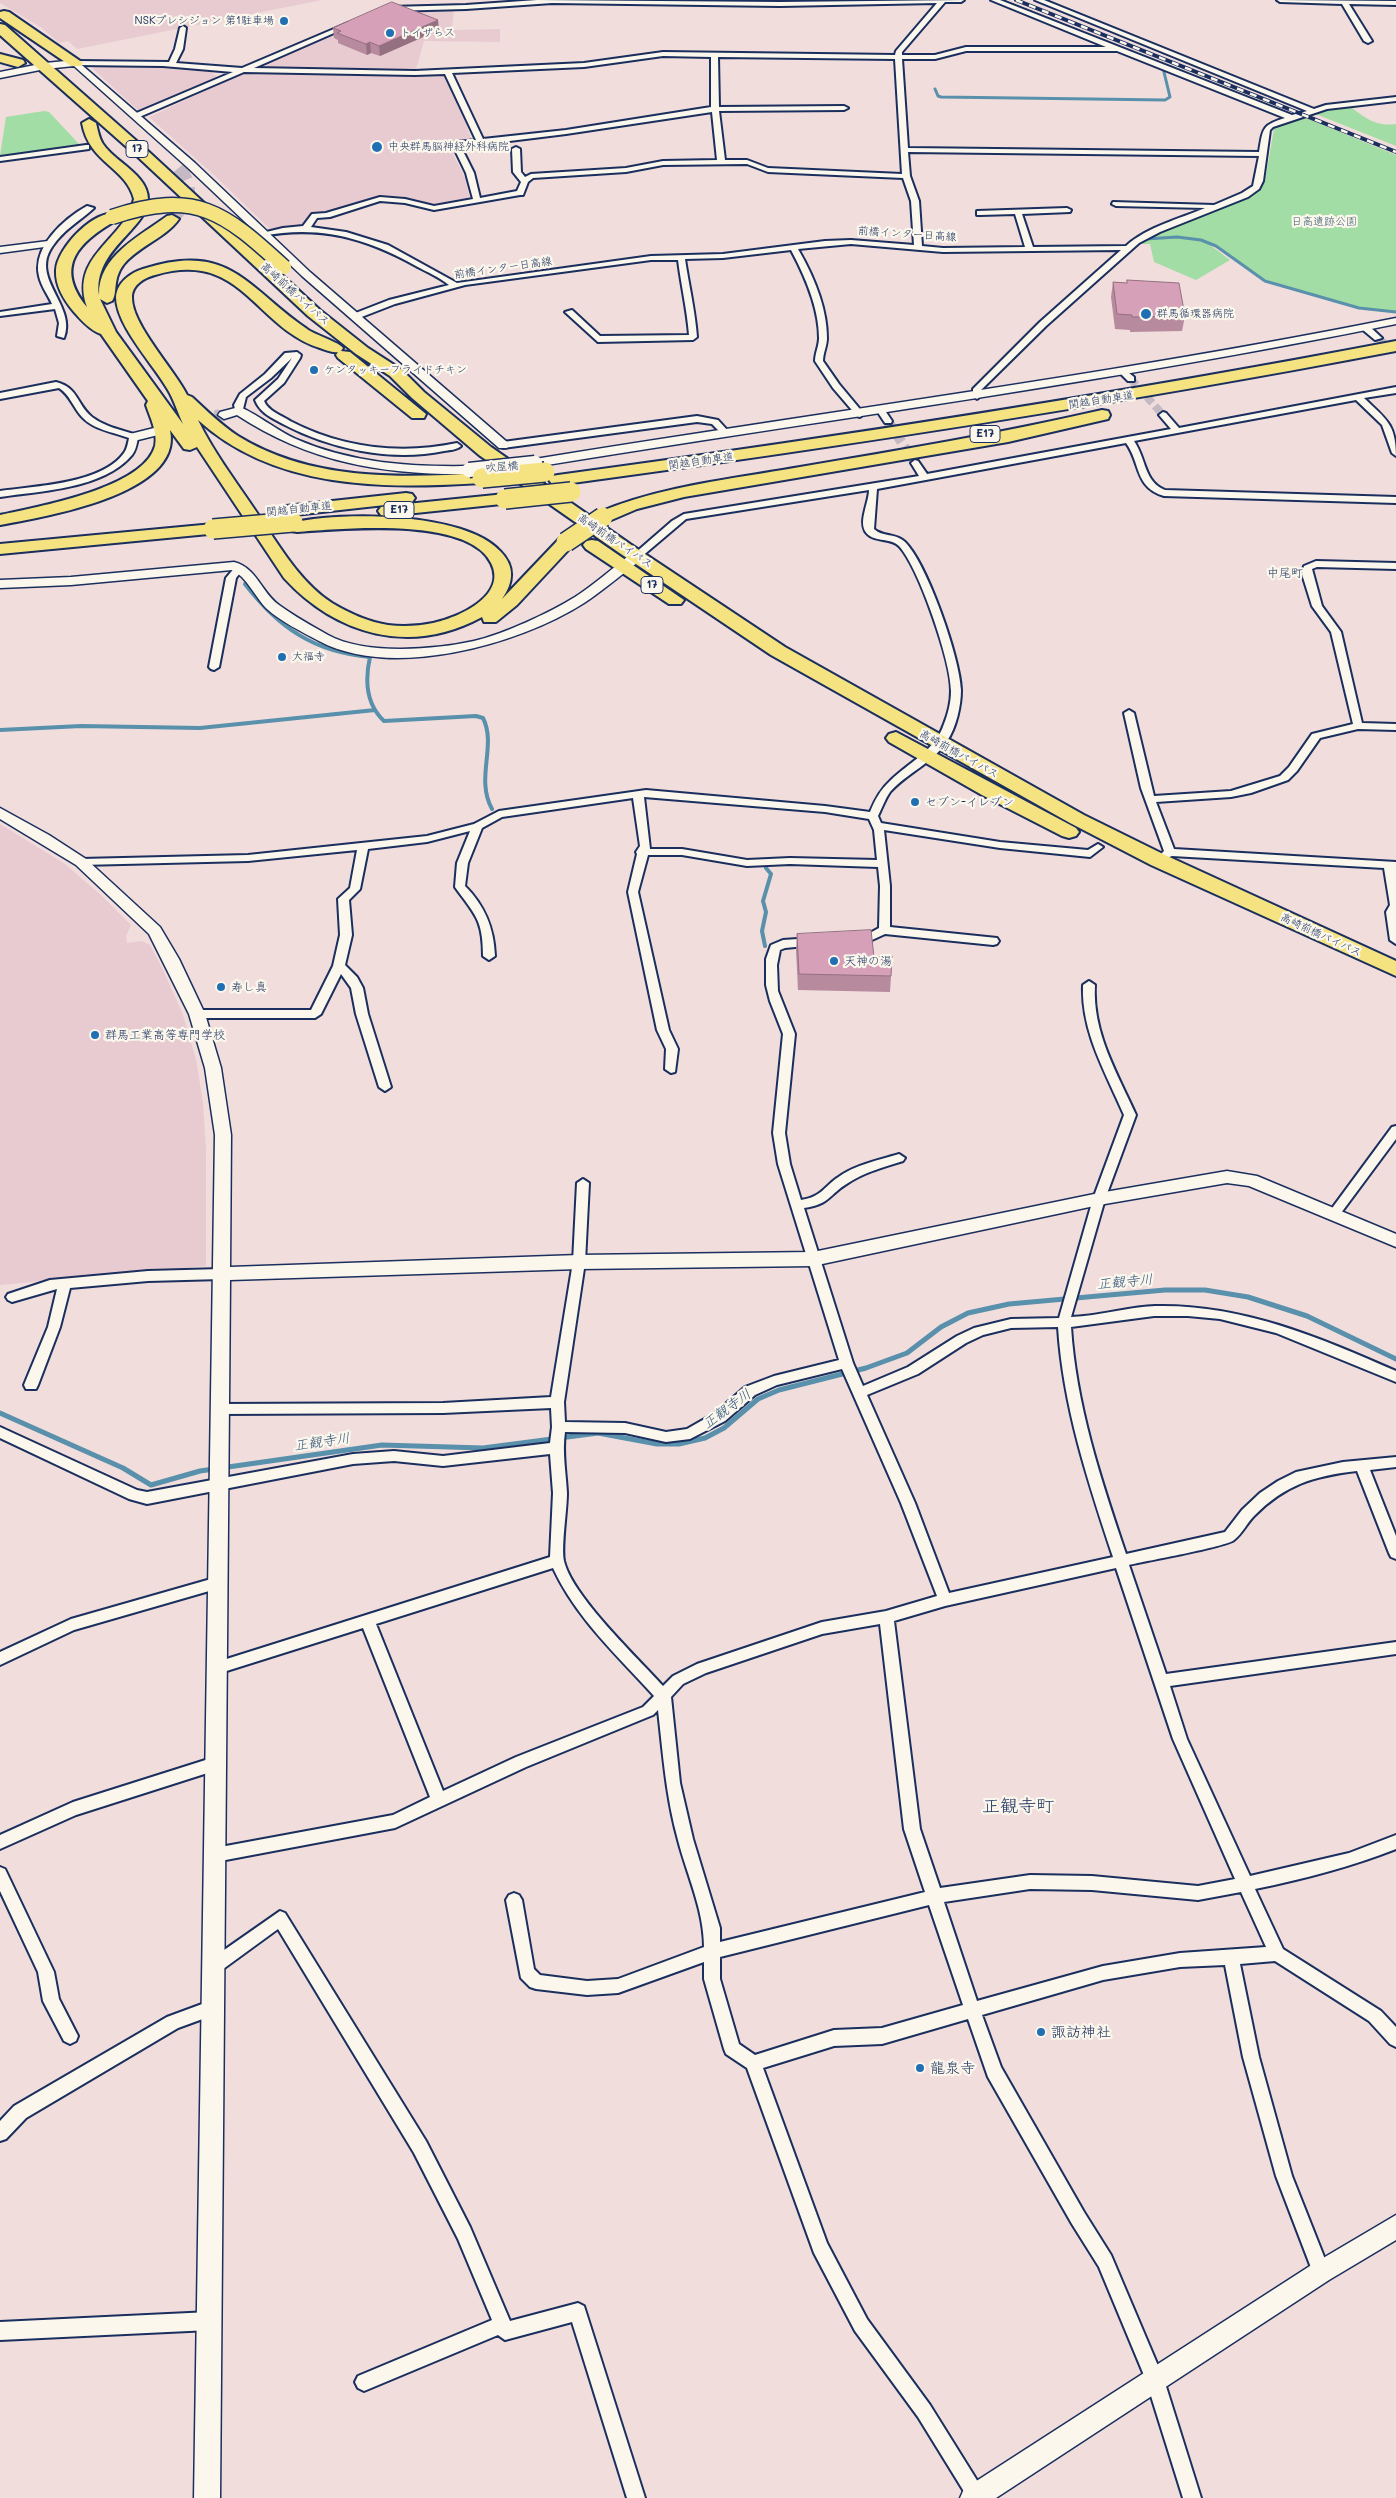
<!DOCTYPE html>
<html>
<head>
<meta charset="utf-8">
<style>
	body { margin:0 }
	canvas { display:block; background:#f0dddc }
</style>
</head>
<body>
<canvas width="1396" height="2498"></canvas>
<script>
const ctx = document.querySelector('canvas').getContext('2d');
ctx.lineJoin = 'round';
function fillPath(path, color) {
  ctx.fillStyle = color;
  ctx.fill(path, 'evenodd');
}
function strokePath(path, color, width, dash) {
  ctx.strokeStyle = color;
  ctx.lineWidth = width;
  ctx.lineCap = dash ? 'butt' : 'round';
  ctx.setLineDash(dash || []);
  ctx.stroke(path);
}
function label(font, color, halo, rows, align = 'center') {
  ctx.font = font + ' Mali,"Klee One",sans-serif';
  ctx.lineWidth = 4.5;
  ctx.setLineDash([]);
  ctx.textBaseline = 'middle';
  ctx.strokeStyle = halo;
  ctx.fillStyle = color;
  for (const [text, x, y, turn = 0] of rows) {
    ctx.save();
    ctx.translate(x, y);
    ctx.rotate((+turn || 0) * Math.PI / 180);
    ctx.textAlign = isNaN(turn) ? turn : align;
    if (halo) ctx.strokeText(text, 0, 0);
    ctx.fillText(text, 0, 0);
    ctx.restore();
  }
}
const built = new Path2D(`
	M0,0H322L77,49L68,41L59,43L42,28L0,3Z
	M454,9L452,30L500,29V42L424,41L415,73V75L446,76L459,104L471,139L448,144L465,178L470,200L435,205L408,199L387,197L370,199L329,213L310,215L299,228L272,231L214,175L149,117L248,71L395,10Z
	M100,65L160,66L211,72L217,77L140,112L92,68Z
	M0,824L65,864L102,896L131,925L126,936L127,943L142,941L150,945L162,968L182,1012L196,1059L203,1103L206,1148V1266L0,1285Z`);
const green = new Path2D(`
	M1348,105C1364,117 1375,127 1396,124V146L1313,113Z
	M44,111L49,112L79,144L77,147L0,156L6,117Z
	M1301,116L1396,155V312L1359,308L1267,280L1256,275L1213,244L1210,245L1230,260L1196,280L1154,262L1150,244H1141L1149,237L1256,193L1265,181L1274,129L1283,122Z`);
const streamFar2 = new Path2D(`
	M935,89L938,96L941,97L1165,100L1170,97L1163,68
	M1146,239L1177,237L1201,240L1216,246L1265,281L1359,308L1396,312`);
const streamFar1 = new Path2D(`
	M245,584C279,628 314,652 370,657C365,679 366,704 384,721L476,716L483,718C497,746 475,778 492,809
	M0,730L81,726L200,728L375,710
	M765,946L762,931L766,912L763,901L771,874L766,868`);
const stream = new Path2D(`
	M0,1413L123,1468L151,1485L200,1471L382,1445L483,1448L598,1433L657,1444H679L705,1438L724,1428L758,1399L779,1390L866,1368L907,1353L941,1327L968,1313L1009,1304L1165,1290H1205L1248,1297L1307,1316L1396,1359`);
const streetTunnelFar1 = new Path2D(`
	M1378,338L1396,353
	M1131,379L1163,415`);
const streetTunnel = new Path2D(`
	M888,421L915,463`);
const secondaryTunnelFar1 = new Path2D(`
	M215,417L224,415`);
const secondaryTunnel = new Path2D(`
	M175,427L220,416`);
const highwayTunnel = new Path2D(`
	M172,219C187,200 196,189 178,168`);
const street = new Path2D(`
	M537,0L780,2L964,0L961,2H945L902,52V55H935L966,47H1106L991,0H1000L1292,115L1307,111L1035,0H1044L1314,109L1326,105L1396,97V101L1327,109L1273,127L1270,130L1263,181L1259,189L1248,197L1160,232L1139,243L1046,326L980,391L981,396L977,399L973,396V389L1040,322L1121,250L943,252L851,244L798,249C813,275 827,307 827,338C827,346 823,353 823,361L839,384L864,414L860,417L857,416L833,388L815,361C815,353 819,346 819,338C819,308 805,276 791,250L723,258L685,259C689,286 695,310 697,337L693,340L598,342L565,312L572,310L600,336L689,335C687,309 681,285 678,260H651L465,285L395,304L359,318H353V314L389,300L449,285C439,277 427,272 416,266C365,238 320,225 262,236L258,234L283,228L303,226L312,214L326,213L380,197L405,199L434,206L473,199L466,173L453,146L458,142L476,140L445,74L415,75L244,72L137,118L133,116L134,114L233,72L163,66L76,65L72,63L76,61L169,62L175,49L180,28L183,26L186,28L183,49L176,63L242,68L348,23L351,25L350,26L254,68L415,71L584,63L663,52L895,55L896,51L937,3L780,6L552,3L466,9L390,11L387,9L390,7L466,5ZM966,51H1117L1285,118C1262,125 1263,128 1259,152L908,148L902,59H935ZM663,56L711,57V107L566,130L483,139L452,73L584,67ZM718,57L895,59L902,174L768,168L747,160H725L719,111L844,110L848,108L844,106L719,107ZM712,112L717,160L663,161L626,168L531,174L525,177L521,172L520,149L516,147L512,149L513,172L521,182L517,191L480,198L474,173L461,147L566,134ZM908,152L1259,156L1253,186L1242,193L1214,205L1113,202L1112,204L1116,206L1205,208C1179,219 1147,227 1126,246L1033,247L1022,214L1070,212L1071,210L1067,208L977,211V215H980L1015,214L1025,247L943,248L922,246L919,201L910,176ZM747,164L768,172L903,178L911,201L914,245L851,240L825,241L723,254L651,256L457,283L388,245L346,232L311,227L317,218L330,217L380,201L405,203L434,210L520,195H523L528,182L533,178L626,172L663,165Z
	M1277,0L1396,1V5L1349,4L1372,41L1368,43L1364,41L1342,4L1280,2Z
	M86,145H89V149L0,161V157Z
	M87,206L94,208C80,221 63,230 52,247C30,279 77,306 64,338L57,336L59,323L55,309L0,316V312L52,304C48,295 41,286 39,276C32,247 65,218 87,206Z
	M1363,326H1369L1382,338L1375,340L1363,330Z
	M297,352L301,355L300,358L284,383L264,401C268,411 281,415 290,421C342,448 400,455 457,443L461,446C457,450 450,450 444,451C391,462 330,449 283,424C272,418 260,413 255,400L278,379L292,358L271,378L246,397L242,413H236L234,405L240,394L265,374L285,353Z
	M1124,369L1134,377V381H1128L1121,374V370Z
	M56,382C79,388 76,404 92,417C105,427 122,430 137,435L138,437C137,443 136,450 132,455C104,489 40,491 0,497V491C35,486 102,484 124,453C127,449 128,443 129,438C113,432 94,430 82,417C73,407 70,395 59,388L0,399V393Z
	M1396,387V393L1364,398C1386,419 1396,424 1396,456L1392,453L1382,425L1356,400L1134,441C1146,458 1144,482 1165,490L1396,497V503L1164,496C1134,487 1141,463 1126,443L877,489L874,529C882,537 896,533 905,542C927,564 960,658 961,690C961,706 956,728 947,741C933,763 907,773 890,792C885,799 882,808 878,816L881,823L1000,842L1088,850L1098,844L1103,847L1090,857L1000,848L884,830L890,886V927L997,938L999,941L997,944L993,945L885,934L872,940L853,941L851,938L853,935L870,933L879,928L880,886L878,867L790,864L747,866L682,855H648L638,892L669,1030L678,1049L675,1072L671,1073L665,1069L666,1049L657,1030L628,892L637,854L636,852L640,846L633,798L502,817L482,828L468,863L465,886C485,906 494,928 495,956L489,960L483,956C483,919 475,915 455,887L457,863L470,831L427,842L368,849L360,889L349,900L352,935L345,965L357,977L363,988L368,1014L391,1087L385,1091L379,1087L356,1014L351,988L341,974L321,1014L315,1018H197L191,1014L197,1010H311L333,966L340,935L338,899L350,888L357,850L248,861L81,865L76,862L81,859L248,855L427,836L474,824L499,811L646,790L825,806L870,812C875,800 880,790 890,781C909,762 935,751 944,724C948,714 951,702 951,691C951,661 919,568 899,546C890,537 872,543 865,531C859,520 869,502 869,490L686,519L640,558H634V554L672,521L684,514L919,476L911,463L915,460L918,461L927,474L1171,429L1159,415L1163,412L1166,413L1179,428ZM644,797L825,812L869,819L874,830L877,860L790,858L747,860L682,849H650Z
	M878,409H884L892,421L891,423H885L877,411Z
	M697,416L718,420L729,432L722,434L712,424L697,422L503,448L499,445L503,442Z
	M1316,561L1396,563V569L1317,567L1312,569L1322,606L1341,632L1362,723L1396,724V730L1358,729L1320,738L1297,771L1288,780L1251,793L1231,797L1156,802L1174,849L1396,862V944L1390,940L1386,912L1390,905L1384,868L1172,856L1164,859L1160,858L1159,856L1164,851L1141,788L1124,713L1129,710L1134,713L1154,796L1231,791L1280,776L1289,767L1312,734L1353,724L1331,632L1312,606L1302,574L1304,566Z
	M239,565L244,568L236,578L219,667L214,670L211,669L209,667L226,578L236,566Z
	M812,938L818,942L816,945L785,948L780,950L777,965L778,991L795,1034L785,1133L790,1164L801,1200C821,1197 823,1188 837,1178C854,1165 879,1160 899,1154L905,1158L903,1161C884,1167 865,1172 848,1183C828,1195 831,1204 804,1208L853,1363L863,1386L908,1367L957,1336L974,1328L1011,1319L1059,1318L1093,1199L1124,1115C1106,1073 1081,1032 1083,985L1089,981L1095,985C1092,1032 1117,1073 1136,1115L1105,1199L1071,1317C1100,1316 1127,1307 1155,1306C1242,1304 1318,1337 1396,1371V1382L1276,1333L1220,1319L1188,1316H1154L1071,1327C1076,1405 1101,1480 1126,1554L1225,1532L1242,1510L1260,1493L1278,1481L1296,1472L1343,1462L1396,1457V1467L1370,1470L1396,1536V1559L1391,1557L1389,1553L1357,1471C1313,1476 1285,1485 1254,1516C1247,1523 1242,1534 1234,1540C1226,1547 1145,1561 1129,1565L1166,1674L1396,1642V1654L1170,1686L1187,1739L1250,1876L1349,1853L1396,1835V1849C1350,1867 1304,1879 1255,1889L1283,1949L1381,2011L1396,2027V2047L1390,2044L1369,2021L1275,1961L1240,1964L1259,2057L1292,2176L1330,2272L1327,2278L1321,2281L1315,2278L1276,2176L1243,2057L1225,1965L1180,1967L1103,1980L982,2015L1001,2067L1084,2212L1111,2255L1164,2380L1201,2498H1183L1146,2380L1099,2267L1072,2224L988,2077L968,2019L882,2044L834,2046L763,2068L827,2243L867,2319L930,2405L983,2490L985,2498H968L918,2417L855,2331L814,2253L747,2068L726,2054L724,2049L704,1979V1962L618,1993L587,1995L536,1989L530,1987L521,1978L506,1900L509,1895L514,1893L519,1895L522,1900L534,1969L540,1975L587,1981L618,1979L704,1947C704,1910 687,1875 678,1840C666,1797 663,1754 658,1710L653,1715L526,1767L395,1828L215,1862L210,1860L207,1855L210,1850L215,1848L393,1815L430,1797L363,1628L217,1674L212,1672L210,1668L212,1664L217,1662L550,1557L553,1493L550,1454L443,1466L394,1461L353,1464L147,1504L129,1499L0,1438V1427L137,1490L147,1492L353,1454L394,1451L443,1456L550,1443L552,1427L551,1408L443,1413L220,1414L215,1413L213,1409L215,1405L220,1404L443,1403L551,1397L573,1262L577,1183L583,1179L589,1183L585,1262L564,1402L565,1422L625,1423L666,1432L687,1429L715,1413L745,1387L774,1376L839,1360L778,1164L773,1133L783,1034L770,1001L766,985V959L771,945L783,940ZM1058,1327C1063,1406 1088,1482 1113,1557L949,1593L915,1503L867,1395L918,1374L966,1343L983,1335L1011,1328ZM842,1369L901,1503L937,1596L886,1611L822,1622L697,1664L673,1676L663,1686C638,1658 572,1596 564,1561C561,1546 567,1511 567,1493C566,1472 562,1453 565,1432L625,1433L666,1442L690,1439L725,1421L755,1395L777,1385ZM553,1568C576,1618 617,1655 654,1696L643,1707L516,1757L443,1791L376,1624ZM1116,1568L1173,1739L1235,1879L1198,1886L1092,1876L1030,1875L940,1888L920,1829L894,1621L945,1606ZM880,1624L904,1829L925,1892L720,1942V1928L693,1839L680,1783L671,1697L683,1684L706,1673L822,1634ZM1030,1889L1092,1890L1198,1900L1241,1892L1266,1947L1180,1953L1103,1966L977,2001L944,1902ZM929,1905L963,2005L882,2028L834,2030L755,2055L739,2044L720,1979V1957Z
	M1396,1126V1139L1338,1217H1330L1328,1214L1330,1211L1392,1127Z
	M222,1269L226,1271L228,1274L226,1277L222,1279L148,1281L70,1288L60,1327L38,1385L36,1389H26L24,1385L48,1327L57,1289L12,1302L8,1300L6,1297L8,1294L50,1280L148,1271Z
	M218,1577L223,1579L225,1583L223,1587L74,1630L0,1665V1652L71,1619Z
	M215,1757L220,1759L222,1764L220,1769L76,1815L0,1849V1835L73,1802Z
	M0,1867L5,1869L54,1972L59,1999L78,2036L76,2041L70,2044L64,2041L43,2001L38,1972L0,1891Z
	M280,1911L285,1913L426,2141L470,2227L510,2321L578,2303L584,2306L645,2498H627L572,2322L505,2340L498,2335L364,2391L358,2388L355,2382L358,2376L492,2320L458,2239L414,2153L278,1929L219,1972L213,1974L207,1972L205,1967L207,1962Z
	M213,2000L219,2003L221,2008L219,2013L178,2028L26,2118L6,2139L0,2141V2121L14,2106L167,2017Z
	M210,2312L216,2315L219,2321L216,2327L210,2330L0,2340V2322Z`);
const secondary = new Path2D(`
	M76,60L195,163L310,272L507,442L509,445L507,448H499L302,276L187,167L74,66L45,69L0,78V72L45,63Z
	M48,241L52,242V246L0,253V247Z
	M1396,318V324C1111,382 822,420 535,467L529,463L535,459C822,412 1111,375 1396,318Z
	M239,407C253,411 279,432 296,439C351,463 410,467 469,466L475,470L469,474C384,475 310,463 237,415L224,419L218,415L220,412Z
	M154,428L160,432L158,435L134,441L128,437L130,434Z
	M637,552L642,553L644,556L642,559C623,573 604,590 584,603C518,645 392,680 319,641C302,632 280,621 267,609C255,597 247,577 232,570L71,585L0,588V580L71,577L234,562C257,568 261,592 279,605C294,616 312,626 328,635C364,655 434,650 474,641C504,634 549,613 575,597C595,584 613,568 632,553Z
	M0,808L49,835L86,859L160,927L179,959L205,1014L221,1068L231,1135L230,1267L579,1255L813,1252L1099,1193L1227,1171L1257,1176L1396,1234V1247L1249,1186L1227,1183L1099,1205L813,1266L579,1269L230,1280L220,2498H194L215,1135L205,1068L189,1014L149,934L76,865L0,819Z
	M1396,2215V2240L1329,2280L996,2498H960L964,2489L1313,2264Z`);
const highway = new Path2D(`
	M4,11L9,12L83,63L81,66H71L0,18V12Z
	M0,24L5,25L149,152L320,310L368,348L402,370L424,392L491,447L630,544L785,647L1084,815L1165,855L1396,961V976L1151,865L1070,823L771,655L618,552L479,455L412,398L390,376L356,354L308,316L139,158L0,35Z
	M0,54L23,60L25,63L18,67L0,62Z
	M89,119L96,123C98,131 99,138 103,144C115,162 148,175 148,199C148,229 93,249 99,295C98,256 140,236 167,216L172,215L179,219C167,237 139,246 124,264C112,279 118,293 112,301L107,303L100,299L116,332L183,424C178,413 174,400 168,390C154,365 116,326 116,297C117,283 130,273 143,269C230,241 246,287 307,329C315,335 339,342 343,348L341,351L350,352L426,414L424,418H412L338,358L336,355L338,352C332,353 326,350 320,348C254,327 242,249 155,275C144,278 132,285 132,297C131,324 175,370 187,395L192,397C206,410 221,425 238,436C311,481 399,478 482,473L488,474L491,478L488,482L482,483C384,489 275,490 198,420C213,451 234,479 253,507C276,540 297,580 332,603C349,613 368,622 388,625C403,627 419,626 433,623C457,618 508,596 491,563C468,516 341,529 297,532L291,531L288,527L291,523C341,511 464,512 500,551C515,566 514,582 502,599L560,538H572L575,542L572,546L517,605L496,622H484L482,617C411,656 336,635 284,578L197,447L190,450L184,449L170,430C184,494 44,517 0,525V515C37,507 144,488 155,446C158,433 150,417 146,405L148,401L101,334C91,331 81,320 74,312C64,300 55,286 56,270C57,248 95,208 117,214L119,217L117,220C80,241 53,266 87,307C69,255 125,240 134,199C126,167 89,163 82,123Z
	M1396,341V351C1118,404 839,447 558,485L552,484L549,480L552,476L558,475C839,437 1118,394 1396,341Z
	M1102,410L1108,411L1110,415L1108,419L1008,442L684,497L637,509L609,521H597L594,517L597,513C661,486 732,479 800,467C901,450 1002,433 1102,410Z
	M406,493L412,494L415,498L412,502L286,516L280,515L277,511L280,507L286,506Z
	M505,494L511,495L514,499L511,503L387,516L381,515L378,511L381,507L387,506Z
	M213,524L219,525L222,529L219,533L0,554V544Z
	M592,540L598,541L684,600L681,604H669L586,549L583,545L586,541Z
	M896,732L1076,828L1079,832L1076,836L1069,838L1062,836L982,795L889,742L886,738L889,734Z`);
const rail = new Path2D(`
	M1016,0L1396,152`);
const secondaryBridge = new Path2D(`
	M469,470L535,463`);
const highwayBridgeFar1 = new Path2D(`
	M112,217C196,189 224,212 284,267`);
const highwayBridge = new Path2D(`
	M482,478L545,472
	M505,499L571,492
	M213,529L293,522
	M566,542L603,517`);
const wall = new Path2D(`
	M333,28L439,30L380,56L371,53L367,55L338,43V40L334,38Z
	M1127,280L1185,316L1182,331L1130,332V330L1115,329L1111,297L1113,282L1127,283Z
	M797,934L874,957L891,976L890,992L798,990L796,950Z`);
const shadedWall = new Path2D(`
	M438,20L439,30L380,56L379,46Z
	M370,42L371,53L367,55L366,44Z`);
const building = new Path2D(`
	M392,2L438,20L379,46L370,42L366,44L337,33L341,31L333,28Z
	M1127,280L1179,283L1185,316L1132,317V315L1117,314L1113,282L1127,283Z
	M871,930L874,957L892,956L891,976L799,974L797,934Z`);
const markers = [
	[284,21,5,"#1f6fb2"],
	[390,33,5,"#1f6fb2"],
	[377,147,6,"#1f6fb2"],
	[1146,314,6,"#1f6fb2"],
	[314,370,5,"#1f6fb2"],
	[282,657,5,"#1f6fb2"],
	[915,802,5,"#1f6fb2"],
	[834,961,5,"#1f6fb2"],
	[221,987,5,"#1f6fb2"],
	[95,1035,5,"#1f6fb2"],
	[1041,2032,5,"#1f6fb2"],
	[920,2068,5,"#1f6fb2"]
];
const farPoinames = [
	["NSKプレシジョン 第1駐車場",274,21,"right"],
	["トイザらス",400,33],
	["中央群馬脳神経外科病院",388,147],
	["群馬循環器病院",1157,314],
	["ケンタッキーフライドチキン",324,370],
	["大福寺",292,657]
];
const shields = [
	[137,149,22],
	[985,434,30],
	[399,510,30],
	[652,585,22]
];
const shieldNames = [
	["17",137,149],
	["E17",985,434],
	["E17",399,510],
	["17",652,585]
];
const farParknames = [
	["日高遺跡公園",1324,222]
];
const farStreetnames = [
	["前橋インター日高線",907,234,4],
	["前橋インター日高線",503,268,-8],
	["高崎前橋バイパス",295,294,42],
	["関越自動車道",1101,400,-9],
	["関越自動車道",701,461,-8],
	["吹屋橋",502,467,-5],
	["関越自動車道",299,509,-6],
	["高崎前橋バイパス",615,541,34],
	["高崎前橋バイパス",959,754,29],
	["高崎前橋バイパス",1321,935,25]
];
const farQuarternames = [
	["中尾町",1285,573]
];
const poiNames = [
	["セブン-イレブン",925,802],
	["天神の湯",844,961],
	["寿し真",231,987],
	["群馬工業高等専門学校",105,1035]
];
const waterNames = [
	["正観寺川",1125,1282,-5],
	["正観寺川",727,1409,-36],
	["正観寺川",322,1442,-8]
];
const nearPoinames = [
	["諏訪神社",1051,2032],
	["龍泉寺",930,2068]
];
const nearQuarternames = [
	["正観寺町",1018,1806]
];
fillPath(built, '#e8cbd1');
fillPath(green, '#a1dda4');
strokePath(streamFar2, '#5990ab', 3);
strokePath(streamFar1, '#5990ab', 4);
strokePath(stream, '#5990ab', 5);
strokePath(streetTunnelFar1, '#c5bac3', 8, [8, 4]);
strokePath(streetTunnel, '#c5bac3', 10, [10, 5]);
strokePath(secondaryTunnelFar1, '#c5bac3', 11, [11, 5.5]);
strokePath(secondaryTunnel, '#c5bac3', 14, [14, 7]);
strokePath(highwayTunnel, '#c5bac3', 14, [14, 8]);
strokePath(street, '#1b2f5e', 4);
strokePath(secondary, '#1b2f5e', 3);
strokePath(highway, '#1b2f5e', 4);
fillPath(street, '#fbf7ec');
fillPath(secondary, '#fbf7ec');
fillPath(highway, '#f5e382');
strokePath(rail, '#1b2f5e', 4);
strokePath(rail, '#fbf7ec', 2.5, [7]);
strokePath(secondaryBridge, '#1b2f5e', 17, []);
strokePath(highwayBridgeFar1, '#1b2f5e', 17, []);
strokePath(highwayBridge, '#1b2f5e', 22, []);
strokePath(secondaryBridge, '#fbf7ec', 14);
strokePath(highwayBridgeFar1, '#f5e382', 14);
strokePath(highwayBridge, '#f5e382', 19);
fillPath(wall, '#b78a9e');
fillPath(shadedWall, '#957081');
fillPath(building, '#d5a0b8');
strokePath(building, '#957081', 1);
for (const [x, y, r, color] of markers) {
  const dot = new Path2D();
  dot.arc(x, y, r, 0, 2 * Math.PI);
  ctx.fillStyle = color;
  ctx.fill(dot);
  strokePath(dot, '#fbf7ec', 2);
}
label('11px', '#1b2f5e', '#fbf7ec', farPoinames, 'left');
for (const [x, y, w] of shields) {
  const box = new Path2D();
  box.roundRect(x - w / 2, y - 8.5, w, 17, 4);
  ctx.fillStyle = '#fbf7ec';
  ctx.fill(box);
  strokePath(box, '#1b2f5e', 1);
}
label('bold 11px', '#1b2f5e', null, shieldNames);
label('11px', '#3c5a70', '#fbf7ec', farParknames);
label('11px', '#1b2f5e', '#fbf7ec', farStreetnames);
label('12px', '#1b2f5e', '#fbf7ec', farQuarternames);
label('12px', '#1b2f5e', '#fbf7ec', poiNames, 'left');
label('italic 14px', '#35577e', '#fbf7ec', waterNames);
label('15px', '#1b2f5e', '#fbf7ec', nearPoinames, 'left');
label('18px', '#1b2f5e', '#fbf7ec', nearQuarternames);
</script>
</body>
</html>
